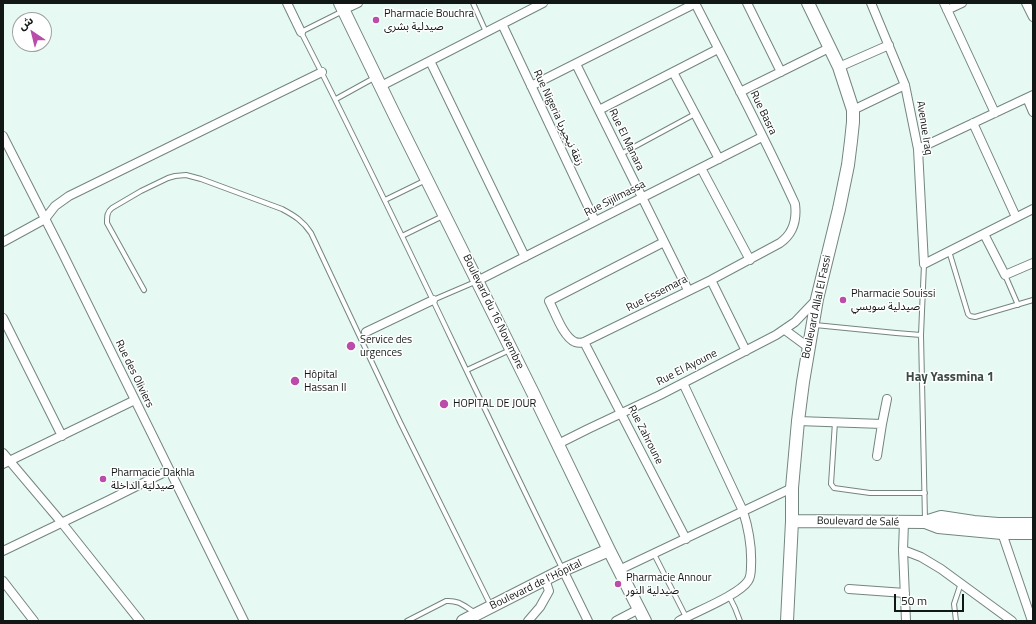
<!DOCTYPE html>
<html>
<head>
<meta charset="utf-8">
<style>
	body { margin:0 }
	#map { position:relative; width:1036px; height:624px; overflow:hidden; background:#e7f9f3; font-family:"Titillium Web","Noto Sans Arabic",sans-serif }
	canvas { display:block }
	.frame { position:absolute; inset:0; border:4px solid #111715; pointer-events:none }
	.north { position:absolute; left:12px; top:12px; width:40px; height:40px; box-sizing:border-box; background:#fff; border:1px solid #a0a2a1; border-radius:50%; rotate:325deg; font-size:11px; font-weight:700; line-height:16px; text-align:center; color:#111715 }
	.north::after { content:''; display:block; margin:auto; width:14px; height:18px; background:#ba4caa; clip-path:polygon(50% 0,100% 100%,50% 72%,0 100%) }
	.scale { position:absolute; left:894px; top:594px; width:70px; height:18px; box-sizing:border-box; border:2px solid #111715; border-top:0; padding-left:5px; font-size:12px; line-height:14px; white-space:nowrap; color:#111715; -webkit-text-stroke:3px #fff; paint-order:stroke }
</style>
</head>
<body>
<div id="map">
<canvas width="1036" height="624"></canvas>
<div class="frame"></div>
<div class="north">ش</div>
<div class="scale">50 m</div>
</div>
<script>
const ctx = document.querySelector('canvas').getContext('2d');
ctx.lineJoin = 'round';
function strokePath(path, color, width, dash) {
  ctx.strokeStyle = color;
  ctx.lineWidth = width;
  ctx.lineCap = dash ? 'butt' : 'round';
  ctx.setLineDash(dash || []);
  ctx.stroke(path);
}
function label(font, color, halo, rows, align = 'center') {
  ctx.font = font + ' "Titillium Web","Noto Sans Arabic",sans-serif';
  ctx.lineWidth = 3;
  ctx.setLineDash([]);
  ctx.textBaseline = 'middle';
  ctx.strokeStyle = halo;
  ctx.fillStyle = color;
  for (const [text, x, y, turn = 0] of rows) {
    ctx.save();
    ctx.translate(x, y);
    ctx.rotate((+turn || 0) * Math.PI / 180);
    ctx.textAlign = isNaN(turn) ? turn : align;
    if (halo) ctx.strokeText(text, 0, 0);
    ctx.fillText(text, 0, 0);
    ctx.restore();
  }
}
const lane = new Path2D(`
	M473,3L486,32
	M343,11L301,32C392,209 474,390 562,568
	M336,99L374,78
	M621,154L695,114
	M385,200L426,180
	M402,236L443,216
	M949,251L968,314L970,316L975,317L1033,300
	M924,264L921,335L925,520
	M1005,275L1018,305
	M144,290L107,223C107,216 107,212 112,208L141,191L168,178L175,176L186,175L201,179L282,209C295,216 303,221 311,233L400,422L491,606
	M433,300L475,282
	M815,325L896,333L921,335
	M467,370L510,350
	M835,422L831,484L834,488L870,493H925
	M654,554L686,617
	M729,596L735,608L740,621
	M407,621L446,601C459,600 464,606 474,612
	M956,621L954,604L961,583`);
const street = new Path2D(`
	M287,3L301,32
	M747,3L781,72
	M871,3L905,85L918,149L924,264L1033,209
	M944,3L995,113
	M1026,3L1033,17
	M343,10L358,3
	M947,10L962,3
	M502,24L595,221
	M430,61L525,257
	M576,64L688,290
	M839,67L889,45
	M673,72L719,159
	M381,86L543,3
	M531,86L696,3
	M740,92L829,48
	M1027,98L1033,112
	M599,110L718,49
	M853,110L905,85
	M973,123L1016,217
	M3,136L62,252L244,621
	M918,149L1033,95
	M701,168L750,260
	M984,234L1005,275L1033,263
	M3,242L45,219L55,206L69,196L322,72
	M664,242L549,301C555,312 563,337 575,342C578,343 581,343 584,342L711,280L780,243C793,234 797,220 795,204C764,136 729,70 695,3
	M711,280L746,351
	M477,281L762,137
	M3,318L62,436
	M785,330L808,347
	M366,332L433,300
	M584,342L686,539
	M798,421L882,424L877,456
	M882,424L887,399
	M558,444L588,429L660,395L776,335L795,322L816,300
	M3,453L62,523L140,621
	M3,464L135,400
	M904,522L903,550L906,621
	M1001,530L1032,621
	M903,550L921,557L941,569L1012,621
	M3,551L109,500L169,470
	M563,570L588,621
	M619,570L792,488
	M3,581L34,621
	M849,589L905,593
	M528,621L540,607L549,591L545,579
	M616,621L639,609
	M679,621C695,612 739,595 748,581C751,577 751,571 751,566C752,547 749,530 743,511L683,383`);
const secondary = new Path2D(`
	M340,3L396,118L533,393L609,550L645,621
	M792,521L925,522L941,517L974,522L998,524H1033
	M925,522L938,527L1002,533H1033
	M463,621L563,570L609,550
	M787,621L792,521V488L798,421L803,382L817,299L839,209L848,165L851,141L853,122V110L839,67L808,3`);
const markers = [
	[376,20,4,"#ba4caa"],
	[843,300,4,"#ba4caa"],
	[351,346,5,"#ba4caa"],
	[295,381,5,"#ba4caa"],
	[444,404,5,"#ba4caa"],
	[103,479,4,"#ba4caa"],
	[618,584,4,"#ba4caa"]
];
const poiNames = [
	["Pharmacie Bouchra",384,14],
	["صيدلية بشرى",384,27],
	["Pharmacie Souissi",851,294],
	["صيدلية سويسي",851,307],
	["Service des",360,340],
	["urgences",360,353],
	["Hôpital",304,375],
	["Hassan II",304,388],
	["HOPITAL DE JOUR",453,404],
	["Pharmacie Dakhla",111,473],
	["صيدلية الداخلة",111,486],
	["Pharmacie Annour",626,578],
	["صيدلية النور",626,591]
];
const streetNames = [
	["Rue Basra",763,113,64],
	["Rue Nigeria زنقة نيجيريا",558,118,65],
	["Avenue Iraq",924,128,81],
	["Rue El Manara",626,140,64],
	["Rue Sijilmassa",615,199,-27],
	["Rue Essemara",657,294,-27],
	["Boulevard Allal El Fassi",817,307,-78],
	["Boulevard du 16 Novembre",493,312,64],
	["Rue El Ayoune",687,368,-27],
	["Rue des Oliviers",134,374,64],
	["Rue Zahroune",645,435,63],
	["Boulevard de Salé",858,522,1],
	["Boulevard de l'Hôpital",536,585,-26]
];
const quarterNames = [
	["Hay Yassmina 1",950,378]
];
strokePath(lane, '#748580', 6);
strokePath(street, '#748580', 10);
strokePath(secondary, '#748580', 14);
strokePath(lane, '#fff', 4);
strokePath(street, '#fff', 8);
strokePath(secondary, '#fff', 12);
for (const [x, y, r, color] of markers) {
  const dot = new Path2D();
  dot.arc(x, y, r, 0, 2 * Math.PI);
  ctx.fillStyle = color;
  ctx.fill(dot);
  strokePath(dot, '#fff', 1.5);
}
label('11px', '#111715', '#fff', poiNames, 'left');
label('11px', '#111715', '#fff', streetNames);
label('bold 13px', '#3b4a45', '#fff', quarterNames);
</script>
</body>
</html>
